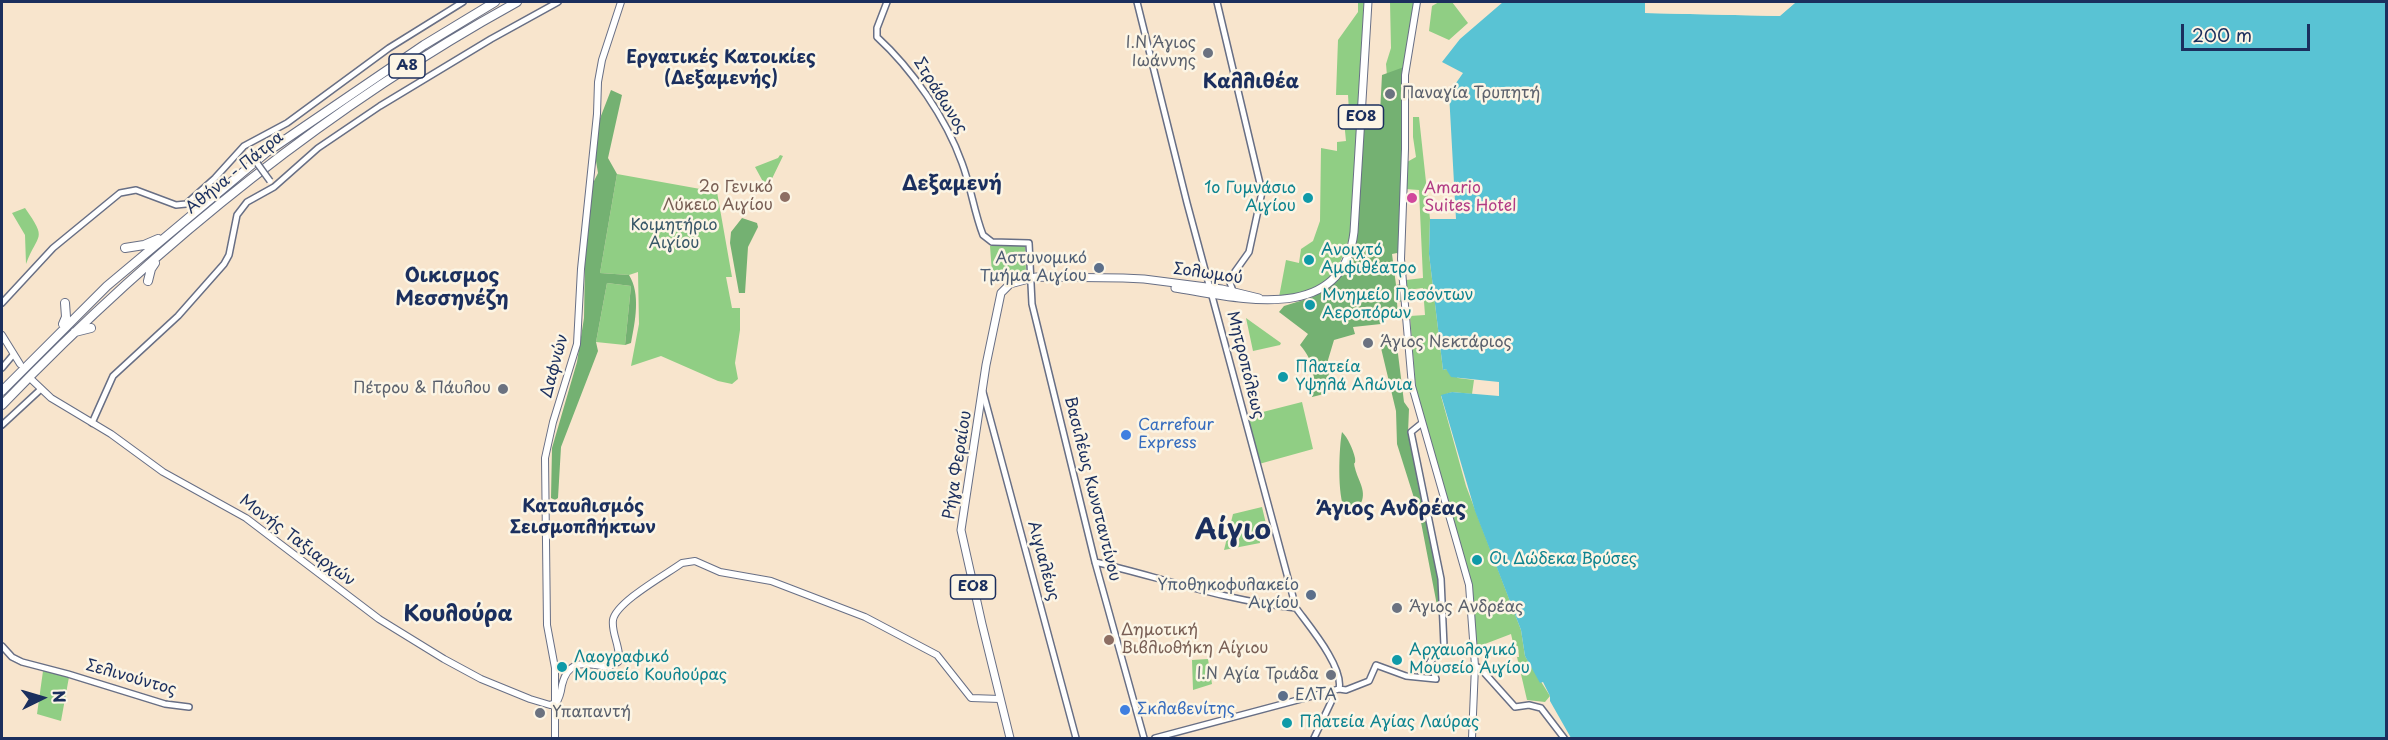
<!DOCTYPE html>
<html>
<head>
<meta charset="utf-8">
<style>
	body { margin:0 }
	#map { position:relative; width:2388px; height:740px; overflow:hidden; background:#f8e5cd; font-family:"Playpen Sans",sans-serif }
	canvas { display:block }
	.frame { position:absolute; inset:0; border:3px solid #1b2f5e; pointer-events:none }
	.north { position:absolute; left:12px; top:668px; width:60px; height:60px; -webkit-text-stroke:4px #fcf5e5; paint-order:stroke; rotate:85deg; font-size:16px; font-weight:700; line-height:24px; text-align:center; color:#1b2f5e }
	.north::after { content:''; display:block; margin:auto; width:21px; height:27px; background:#1b2f5e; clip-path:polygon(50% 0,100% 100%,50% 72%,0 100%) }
	.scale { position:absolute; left:2181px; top:24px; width:129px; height:27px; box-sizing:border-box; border:3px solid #1b2f5e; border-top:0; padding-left:8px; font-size:18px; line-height:21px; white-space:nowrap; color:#1b2f5e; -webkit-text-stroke:4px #fcf5e5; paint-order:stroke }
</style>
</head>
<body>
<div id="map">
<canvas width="2388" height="740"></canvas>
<div class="frame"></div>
<div class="north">N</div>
<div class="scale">200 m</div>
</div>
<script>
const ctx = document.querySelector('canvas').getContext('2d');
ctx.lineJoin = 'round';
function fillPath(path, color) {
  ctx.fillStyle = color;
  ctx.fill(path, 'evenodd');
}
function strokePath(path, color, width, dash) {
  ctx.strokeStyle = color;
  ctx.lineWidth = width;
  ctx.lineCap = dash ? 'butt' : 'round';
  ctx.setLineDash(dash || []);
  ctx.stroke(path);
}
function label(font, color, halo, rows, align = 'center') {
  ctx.font = font + ' "Playpen Sans",sans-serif';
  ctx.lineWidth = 5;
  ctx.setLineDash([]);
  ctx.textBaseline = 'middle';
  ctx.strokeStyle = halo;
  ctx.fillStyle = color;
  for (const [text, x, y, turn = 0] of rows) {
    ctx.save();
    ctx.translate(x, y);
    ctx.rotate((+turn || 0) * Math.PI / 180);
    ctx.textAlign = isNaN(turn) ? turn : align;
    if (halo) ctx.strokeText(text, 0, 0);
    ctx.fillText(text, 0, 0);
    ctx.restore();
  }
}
const green = new Path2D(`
	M1358,2H1364L1350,235C1344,257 1333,285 1308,292C1299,295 1289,296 1279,297L1286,260L1299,263L1301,249L1313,241L1320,221L1321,148L1337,151V142L1346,141L1343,111H1349L1348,95H1336L1338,40L1358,12Z
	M1390,2H1415L1404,71L1387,76L1386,64L1391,48Z
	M1439,2H1452L1468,23L1449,40L1429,31L1432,6Z
	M1413,117H1419L1430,219L1429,254L1443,370L1446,369L1458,378L1474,380L1472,394L1452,392L1441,396L1466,486L1521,630L1525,656L1550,696L1545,702L1527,700L1517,657H1519L1518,646L1514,647L1511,634L1477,647L1469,574L1416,392L1410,316L1425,315L1423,288L1407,290L1406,280L1423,278L1419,190L1405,189L1407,162L1416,157L1413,137Z
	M780,155L783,156L767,189L755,167L778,158Z
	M617,174L717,192L732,277H726L732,308H740V330L735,363L738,379L732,384L718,381L661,356L631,366L639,324L638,272L629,275L600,273Z
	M25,208C48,241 38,232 26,264L25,235L12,213Z
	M1025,245L1026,272L1012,276L1002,282L999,280V273H992L990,246Z
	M607,283L631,286L625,345L596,342Z
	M1246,318L1281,343L1280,345L1253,351Z
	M1302,402L1313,449L1259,464L1247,416Z
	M1262,507L1268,532L1259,534L1260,543L1224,550L1233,514Z
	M1208,659L1212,684L1193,690L1192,660Z
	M43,671L69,677L61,721L37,714Z`);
const forest = new Path2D(`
	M1404,67L1401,109V259L1397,253L1392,254L1396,285L1402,284L1404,301L1397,302L1398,316L1381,320V324L1353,327L1355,334L1334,340L1328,360L1329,381L1324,387V394L1312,397C1316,377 1314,361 1300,345L1308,334L1279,312L1284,306L1313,297L1328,287L1341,273L1354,218L1365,114L1380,113L1382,75Z
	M611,90L622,95L608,158L617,174L600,273L629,275C641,294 635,322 631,343L625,345L631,286L607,283L596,342L598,351L561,447L558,498L555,500L551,498L552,448L577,362L584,318L585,263L591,187L598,173L595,155L599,121Z
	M742,218L757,223L758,227L748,247L745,293H739L730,243L731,232Z
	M1387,338L1397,346L1404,402L1409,409L1408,433L1439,580L1442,621H1440L1420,517L1397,444L1396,411L1381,348L1382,342Z
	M1342,432C1348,438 1353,449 1355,458C1356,467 1353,459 1355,468C1358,481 1368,492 1360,505L1345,509C1337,498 1339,446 1342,432Z`);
const water = new Path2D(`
	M1503,2H1645V13L1779,16L1796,2H2386V738H1571L1550,701V696L1543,682L1540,683L1525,656L1521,630L1475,511L1441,395L1452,392L1499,396V382L1451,377L1446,369L1443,370L1429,254L1430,219H1456L1449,93L1463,73L1442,62L1460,39Z`);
const pier = new Path2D(`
	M1645,2H1648V10L1779,13L1792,2H1796L1780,16L1645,13Z`);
const tertiary = new Path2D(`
	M887,2L877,28V37C912,69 946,118 962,163C971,187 974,212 983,235L992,242L1029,243L1032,304L1095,562L1144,738
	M1137,2L1187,203L1296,608C1309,626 1344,667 1339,689
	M1217,2L1262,192L1249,252L1229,280L1233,291
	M2,303L53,248L120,193L136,190L176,205L186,204L215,178L244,146L287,123L389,48L463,2
	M2,368L13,355
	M983,392L1076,738
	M92,423L113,376L178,316L224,264L229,255L237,215L247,202L274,187L318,148L380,106L491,39L558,2
	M2,425L41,389
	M1095,562C1162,578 1227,601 1296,608
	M2,646L12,657L22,662L68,674L165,704L189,707
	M1475,666L1480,668L1515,707L1529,705L1541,708L1564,738
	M1155,738L1339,689L1346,690L1369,681L1376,665L1406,676L1436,679L1430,662L1444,646L1441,579L1411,432L1422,423
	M1314,738L1333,698L1331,692`);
const secondary = new Path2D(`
	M1417,2L1405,75V149L1401,259L1412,386L1469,585L1475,666L1472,738
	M2,335L20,364
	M32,380L51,398L111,434L163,472L246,518L379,619L444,659L481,679L530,699L550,705L555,703
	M556,703C560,698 561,692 562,685C569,656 588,665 609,667L618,662C622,649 611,634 613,620C616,602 667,574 682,563L695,561L720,572L771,581L865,617L937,655L971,698L1000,699
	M555,738V668L547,625L545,458L553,422L577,344L581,269L597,114L598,82L602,60L621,2`);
const primary = new Path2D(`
	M1175,288C1238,298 1343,326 1354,232L1368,2
	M1010,738L982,624L961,530L986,365L1001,293L1010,284L1036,277L1123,278L1144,279L1222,289L1259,298`);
const motorway = new Path2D(`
	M125,248L144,245L158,239
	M148,281L151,269L155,263
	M63,324L66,317L65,303
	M75,332L91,328
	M2,391L107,286L267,152L424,45L495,2
	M2,405C155,246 323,109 517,2`);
const tertiaryBridge = new Path2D(`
	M249,152L270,181`);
const markers = [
	[1208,53,6,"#6b7280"],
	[1390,94,6,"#6b7280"],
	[785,197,6,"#8d6e63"],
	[1308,198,6,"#0f9aa8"],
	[1412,198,6,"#d1479c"],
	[1309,260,6,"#0f9aa8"],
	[1099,268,6,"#5c6f8a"],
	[1310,305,6,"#0f9aa8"],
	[1368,343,6,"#6b7280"],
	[1283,377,6,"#0f9aa8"],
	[503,389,6,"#6b7280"],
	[1126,435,6,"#3f7fe0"],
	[1477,560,6,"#0f9aa8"],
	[1311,595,6,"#5c6f8a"],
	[1397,608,6,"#6b7280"],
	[1109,640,6,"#8d6e63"],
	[1397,660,6,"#0f9aa8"],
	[562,667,6,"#0f9aa8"],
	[1331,675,6,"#6b7280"],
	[1283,696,6,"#5c6f8a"],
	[1125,710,6,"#3f7fe0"],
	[540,713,6,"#6b7280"],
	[1287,723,6,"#0f9aa8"]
];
const shields = [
	[407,66,36],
	[1361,117,45],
	[973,587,45]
];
const shieldNames = [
	["Α8",407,66],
	["ΕΟ8",1361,117],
	["ΕΟ8",973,587]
];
const worshipNames = [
	["Ι.Ν Άγιος",1196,44,"right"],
	["Ιωάννης",1196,62,"right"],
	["Παναγία Τρυπητή",1402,94],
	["Άγιος Νεκτάριος",1380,343],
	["Πέτρου & Πάυλου",491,389,"right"],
	["Άγιος Ανδρέας",1409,608],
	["Ι.Ν Αγία Τριάδα",1319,675,"right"],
	["Υπαπαντή",552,713]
];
const streetNames = [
	["Στράβωνος",940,96,58],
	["Αθήνα - Πάτρα",235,173,-39],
	["Σολωμού",1208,274,8],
	["Μητροπόλεως",1245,365,76],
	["Δαφνών",555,366,-75],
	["Ρήγα Φεραίου",958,465,-81],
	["Βασιλέως Κωνσταντίνου",1092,489,76],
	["Μονής Ταξιαρχών",297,541,37],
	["Αιγιαλέως",1043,561,75],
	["Σελινούντος",131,678,16]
];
const educationNames = [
	["2ο Γενικό",773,188],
	["Λύκειο Αιγίου",773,206],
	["Δημοτική",1121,631,"left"],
	["Βιβλιοθήκη Αίγιου",1121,649,"left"]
];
const cultureNames = [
	["1ο Γυμνάσιο",1296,189,"right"],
	["Αιγίου",1296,207,"right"],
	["Aνοιχτό",1321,251],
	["Aμφιθέατρο",1321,269],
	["Μνημείο Πεσόντων",1322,296],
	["Αεροπόρων",1322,314],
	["Πλατεία",1295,368],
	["Υψηλά Αλώνια",1295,386],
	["Οι Δώδεκα Βρύσες",1489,560],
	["Αρχαιολογικό",1409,651],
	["Μουσείο Αιγίου",1409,669],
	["Λαογραφικό",574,658],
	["Μουσείο Κουλούρας",574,676],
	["Πλατεία Αγίας Λαύρας",1299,723]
];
const hotelNames = [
	["Amario",1424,189],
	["Suites Hotel",1424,207]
];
const parkNames = [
	["Κοιμητήριο",674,226],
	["Αιγίου",674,244]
];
const serviceNames = [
	["Αστυνομικό",1087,259],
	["Τμήμα Αιγίου",1087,277],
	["Υποθηκοφυλακείο",1299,586],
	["Αιγίου",1299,604],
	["ΕΛΤΑ",1295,696,"left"]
];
const shopNames = [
	["Carrefour",1138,426],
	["Express",1138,444],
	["Σκλαβενίτης",1137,710]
];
const neighbourhoodNames = [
	["Εργατικές Κατοικίες",721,58],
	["(Δεξαμενής)",721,79],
	["Καταυλισμός",583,507],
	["Σεισμοπλήκτων",583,528]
];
const quarterNames = [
	["Καλλιθέα",1251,82],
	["Δεξαμενή",952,184],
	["Οικισμος",452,276],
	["Μεσσηνέζη",452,299],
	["Άγιος Ανδρέας",1391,509]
];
const districtNames = [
	["Κουλούρα",458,615]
];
const townNames = [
	["Αίγιο",1233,531]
];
fillPath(green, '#90ce84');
fillPath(forest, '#74b172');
fillPath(water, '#59c3d4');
fillPath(pier, '#f8e5cd');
strokePath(tertiary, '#686f85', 8);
strokePath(secondary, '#686f85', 8);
strokePath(primary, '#686f85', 9);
strokePath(motorway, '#686f85', 10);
strokePath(tertiary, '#fff', 5);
strokePath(secondary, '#fff', 6);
strokePath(primary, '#fff', 7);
strokePath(motorway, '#fff', 8);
strokePath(tertiaryBridge, '#686f85', 8, []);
strokePath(tertiaryBridge, '#fff', 5);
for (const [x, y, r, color] of markers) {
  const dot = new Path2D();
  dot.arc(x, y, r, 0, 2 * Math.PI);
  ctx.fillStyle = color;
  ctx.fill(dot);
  strokePath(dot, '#fcf5e5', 2);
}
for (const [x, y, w] of shields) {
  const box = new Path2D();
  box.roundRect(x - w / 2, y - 12, w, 24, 4.5);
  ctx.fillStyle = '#fcf5e5';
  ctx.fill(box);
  strokePath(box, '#1b2f5e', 1.5);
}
label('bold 15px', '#1b2f5e', null, shieldNames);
label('16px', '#5b616d', '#fcf5e5', worshipNames, 'left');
label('16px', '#1b2f5e', '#fcf5e5', streetNames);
label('16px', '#785e54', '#fcf5e5', educationNames, 'right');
label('16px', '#0d838f', '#fcf5e5', cultureNames, 'left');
label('16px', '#b23c85', '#fcf5e5', hotelNames, 'left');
label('16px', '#385768', '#fcf5e5', parkNames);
label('16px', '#4e5e75', '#fcf5e5', serviceNames, 'right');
label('16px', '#366cbe', '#fcf5e5', shopNames, 'left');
label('bold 18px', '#1b2f5e', '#fcf5e5', neighbourhoodNames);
label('bold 20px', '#1b2f5e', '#fcf5e5', quarterNames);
label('bold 22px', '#1b2f5e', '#fcf5e5', districtNames);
label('bold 28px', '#1b2f5e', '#fcf5e5', townNames);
</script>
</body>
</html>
